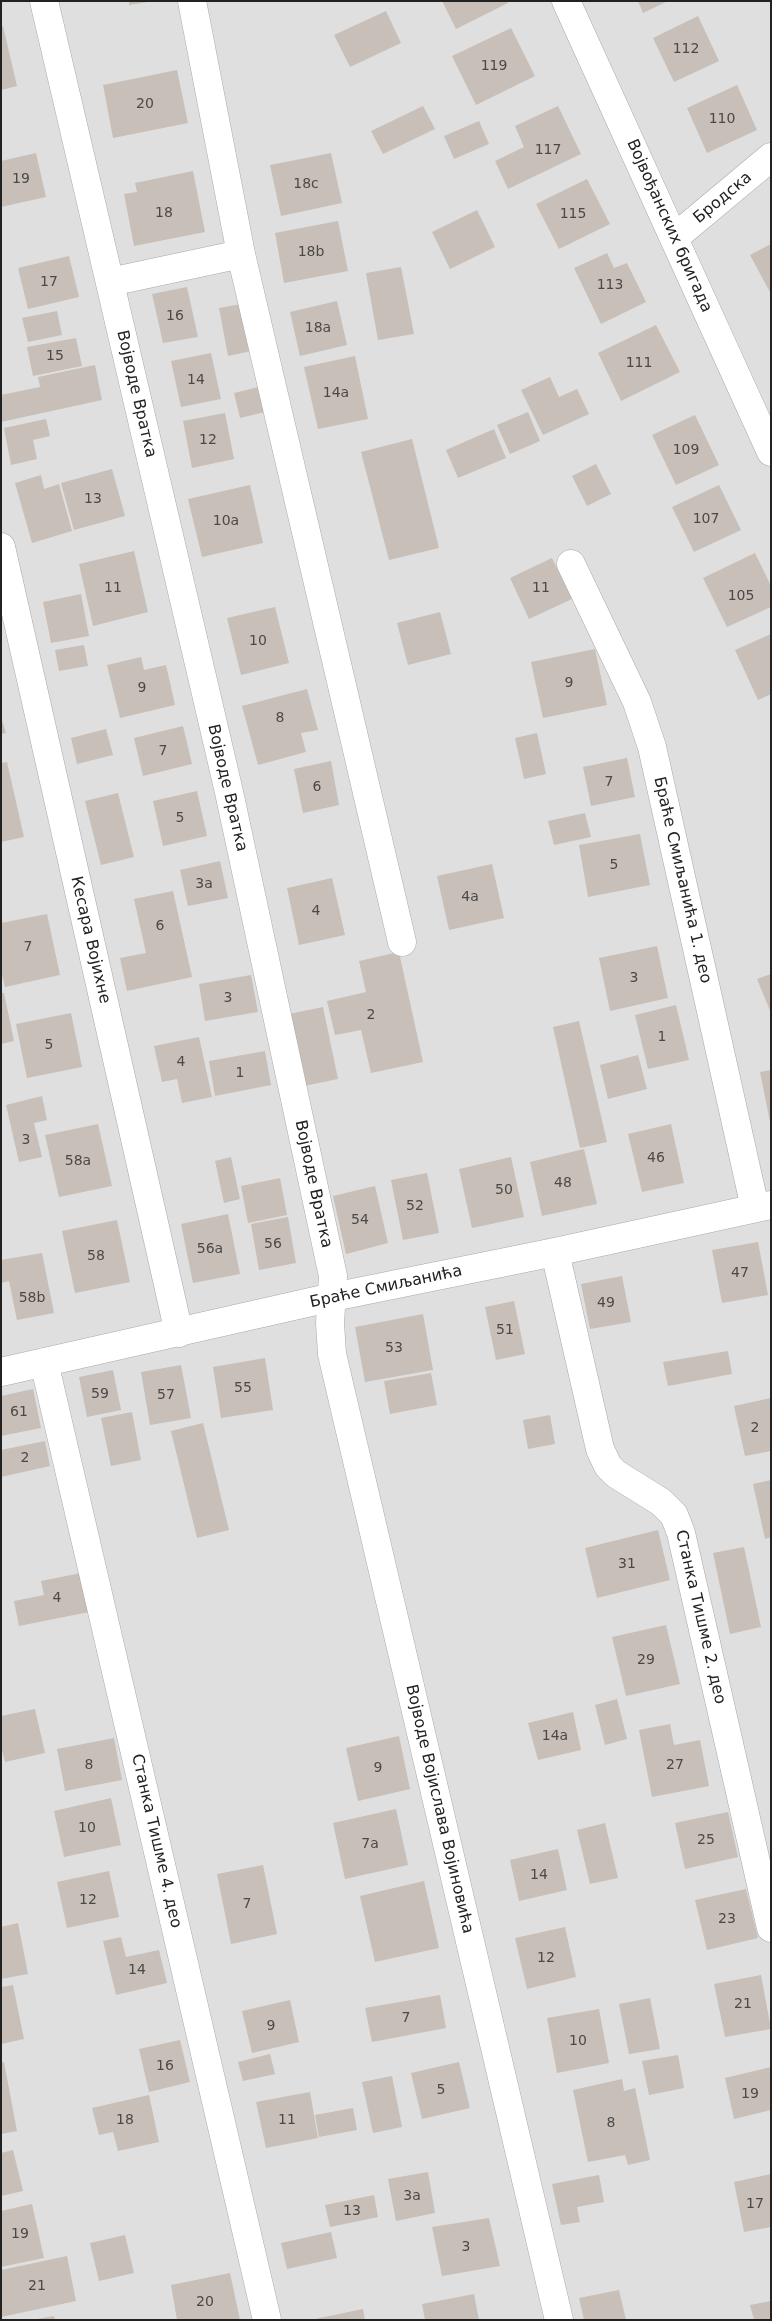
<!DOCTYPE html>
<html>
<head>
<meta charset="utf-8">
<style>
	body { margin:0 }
	#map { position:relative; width:772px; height:2321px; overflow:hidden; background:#f2efe9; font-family:"DejaVu Sans",sans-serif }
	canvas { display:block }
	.frame { position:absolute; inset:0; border:2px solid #222; pointer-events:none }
</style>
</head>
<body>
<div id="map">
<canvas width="772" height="2321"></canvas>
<div class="frame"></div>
</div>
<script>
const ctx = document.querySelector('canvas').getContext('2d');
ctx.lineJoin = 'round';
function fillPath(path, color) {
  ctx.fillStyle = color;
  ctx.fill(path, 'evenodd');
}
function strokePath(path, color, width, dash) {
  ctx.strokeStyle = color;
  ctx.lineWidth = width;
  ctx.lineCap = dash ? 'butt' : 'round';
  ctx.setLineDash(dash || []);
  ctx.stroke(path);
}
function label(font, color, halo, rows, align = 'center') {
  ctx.font = font + ' "DejaVu Sans",sans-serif';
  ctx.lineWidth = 4;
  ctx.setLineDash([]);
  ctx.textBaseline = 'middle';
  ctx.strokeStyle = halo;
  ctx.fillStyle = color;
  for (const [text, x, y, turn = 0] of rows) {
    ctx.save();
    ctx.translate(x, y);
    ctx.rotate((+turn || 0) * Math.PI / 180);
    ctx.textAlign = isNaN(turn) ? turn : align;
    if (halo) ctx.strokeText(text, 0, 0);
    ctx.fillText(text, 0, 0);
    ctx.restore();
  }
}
const residential = new Path2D(`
	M1,1H771V2320H1Z`);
const building = new Path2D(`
	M129,1H148V2L129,5Z
	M442,1H507L508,3L456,29Z
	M638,1H668L643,13Z
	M386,11L401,43L350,67L334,35Z
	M698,16L719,61L674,82L653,38Z
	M1,26H3L17,86L1,90Z
	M511,28L535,76L476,105L452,56Z
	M177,70L188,123L113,138L103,85Z
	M737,85L757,130L707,153L687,108Z
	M423,106L435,129L383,154L371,131Z
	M558,106L581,154L508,189L495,161L524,147L515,126Z
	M479,121L489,144L454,159L444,136Z
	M36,153L46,197L1,207V161Z
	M331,153L342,203L281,216L270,165Z
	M193,171L205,232L134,246L124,194L137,192L135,183Z
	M587,179L610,224L559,249L536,204Z
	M477,210L495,247L450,269L432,232Z
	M338,221L348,271L284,283L275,233Z
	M771,244V294L750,255Z
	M607,253L614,268L627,263L646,302L601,324L574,268Z
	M69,256L79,297L28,309L18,268Z
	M401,267L414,334L378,340L366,273Z
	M187,287L198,337L163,343L152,294Z
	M337,301L347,345L300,356L290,312Z
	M247,303L256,350L228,356L219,308Z
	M57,311L62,335L28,342L22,318Z
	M656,325L680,372L621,401L598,353Z
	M76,338L82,366L33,376L27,347Z
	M211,353L221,399L181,407L171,361Z
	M355,356L368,419L318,429L304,367Z
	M95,365L102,400L1,422V395L40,387L38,377Z
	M550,377L559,397L577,389L589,414L543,435L521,390Z
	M267,385L273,410L240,418L234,393Z
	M528,412L540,441L510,454L497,425Z
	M225,413L234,459L192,468L183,421Z
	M695,415L719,465L676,485L652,435Z
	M46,419L50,436L33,440L37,459L11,465L4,428Z
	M494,429L506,458L458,478L446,450Z
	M412,439L439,548L389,560L361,452Z
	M596,464L611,494L587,506L572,476Z
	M112,469L125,516L74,530L61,483Z
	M41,475L44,489L59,484L72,531L32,543L15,483Z
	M250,485L263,543L202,557L188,499Z
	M719,485L741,530L694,552L672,507Z
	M134,551L148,612L93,626L79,564Z
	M755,553L771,586V607L727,627L703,578Z
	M552,558L572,599L529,619L510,578Z
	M81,594L89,636L51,643L43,602Z
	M275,607L289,663L241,675L227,618Z
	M440,612L451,654L408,665L397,623Z
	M771,634V694L758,700L735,650Z
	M84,645L88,666L59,671L55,650Z
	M595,649L607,705L543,718L531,662Z
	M141,657L144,670L166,665L175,705L120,718L107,665Z
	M307,689L318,730L301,733L306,752L258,765L242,706Z
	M1,717L6,733L1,734Z
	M183,726L192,764L143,776L134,738Z
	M106,729L113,755L77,764L71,738Z
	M537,733L546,774L524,779L515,738Z
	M627,758L635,797L591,806L583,767Z
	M331,761L339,805L303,813L294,769Z
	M7,762L24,837L1,842V763Z
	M197,791L207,836L163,846L153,801Z
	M118,793L134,857L101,865L85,801Z
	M585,813L591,837L554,845L548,821Z
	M640,834L650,885L588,897L579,845Z
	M220,861L228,898L188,906L180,870Z
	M492,864L504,918L449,930L437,876Z
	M332,878L345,935L299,945L287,888Z
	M173,891L192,977L127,991L120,958L146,953L134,899Z
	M47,914L60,975L5,987L1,971V923Z
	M657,946L668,998L610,1011L599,958Z
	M399,952L423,1062L371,1073L361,1030L335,1035L327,1001L366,992L359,961Z
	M771,974V1013L757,979Z
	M251,975L258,1012L205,1021L199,984Z
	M1,993H4L14,1041L1,1044Z
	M676,1005L689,1060L648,1069L635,1015Z
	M323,1007L338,1079L304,1086L289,1014Z
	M71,1013L82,1067L27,1078L16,1024Z
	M579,1021L607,1142L580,1148L553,1027Z
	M199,1037L212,1097L182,1103L177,1079L162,1082L154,1046Z
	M265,1051L271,1085L215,1096L209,1061Z
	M638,1055L647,1089L608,1099L600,1065Z
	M771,1070V1122H770L760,1072Z
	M42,1096L47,1120L34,1123L42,1157L19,1162L6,1105Z
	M98,1124L112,1186L59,1197L45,1135Z
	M671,1124L684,1183L642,1192L628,1134Z
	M584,1149L597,1204L542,1216L530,1162Z
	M231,1157L240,1199L224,1203L215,1161Z
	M511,1157L524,1217L472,1228L459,1169Z
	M427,1173L439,1233L403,1240L391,1180Z
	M280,1178L287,1215L248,1223L241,1186Z
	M375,1186L388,1243L346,1254L333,1196Z
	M228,1214L240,1274L193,1283L181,1224Z
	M288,1217L296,1263L259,1270L251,1224Z
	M117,1220L130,1282L75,1293L62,1231Z
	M758,1242L768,1295L722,1303L712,1250Z
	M42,1253L54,1313L17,1320L9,1281L1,1283V1260Z
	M622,1276L631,1322L590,1329L581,1284Z
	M514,1301L525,1354L496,1360L485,1307Z
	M423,1314L433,1370L365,1382L355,1327Z
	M728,1351L732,1374L668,1386L663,1362Z
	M265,1358L273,1410L221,1418L213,1367Z
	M181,1365L191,1418L150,1425L141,1372Z
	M113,1370L121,1410L87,1417L79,1377Z
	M431,1373L437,1405L390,1414L384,1381Z
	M33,1389L41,1428L1,1436V1396Z
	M771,1398V1451L745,1456L734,1406Z
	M132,1412L141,1460L111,1466L101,1418Z
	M550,1415L555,1444L528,1449L523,1420Z
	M203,1423L229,1530L197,1538L171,1431Z
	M45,1441L50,1466L1,1477V1450Z
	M771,1480V1537L765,1539L753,1484Z
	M658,1530L670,1580L597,1598L585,1548Z
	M744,1547L761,1627L730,1634L713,1553Z
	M81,1573L89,1612L19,1626L14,1601L44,1595L41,1581Z
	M666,1625L680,1684L626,1696L612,1637Z
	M617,1699L627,1739L605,1745L595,1705Z
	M35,1709L45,1753L5,1762L1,1746V1716Z
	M573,1712L581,1750L538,1760L528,1723Z
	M670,1724L674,1745L700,1740L709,1786L652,1797L639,1730Z
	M399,1736L410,1789L358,1801L346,1748Z
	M114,1738L122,1780L65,1791L57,1749Z
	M111,1798L121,1845L64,1857L54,1811Z
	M396,1809L408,1865L345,1879L333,1823Z
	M728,1812L738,1857L685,1869L675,1823Z
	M605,1823L618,1878L590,1884L577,1830Z
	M558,1849L567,1890L519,1901L510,1860Z
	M263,1865L277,1934L231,1944L217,1874Z
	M109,1871L119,1917L67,1928L57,1882Z
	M424,1881L439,1948L375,1962L360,1896Z
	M746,1889L758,1938L707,1950L695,1900Z
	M18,1923L28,1974L1,1979V1927Z
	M565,1927L576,1977L527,1989L515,1938Z
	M121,1937L126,1957L159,1950L167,1983L116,1995L103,1941Z
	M761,1975L771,2029L725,2037L714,1984Z
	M13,1985L24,2039L1,2044V1987Z
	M440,1995L446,2028L372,2042L365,2008Z
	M650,1998L660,2049L629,2054L619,2004Z
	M290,2000L299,2042L252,2053L242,2011Z
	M599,2009L609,2063L557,2073L547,2018Z
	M180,2040L190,2082L149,2092L139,2049Z
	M270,2054L275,2074L243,2081L238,2062Z
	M678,2055L684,2088L649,2095L642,2061Z
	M4,2062L17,2131L1,2134V2063Z
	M459,2062L470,2108L422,2119L411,2073Z
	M771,2067V2110L734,2119L725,2078Z
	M392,2076L402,2127L373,2133L362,2082Z
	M622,2079L624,2091L635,2088L650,2160L628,2165L625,2155L588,2162L573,2090Z
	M310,2092L318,2138L266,2148L256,2102Z
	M149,2095L159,2142L118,2151L113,2132L99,2135L92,2108Z
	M353,2108L357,2130L319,2137L315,2115Z
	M13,2150L23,2191L1,2196V2153Z
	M428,2172L435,2213L396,2221L388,2179Z
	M771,2174V2227L744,2232L734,2182Z
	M599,2175L604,2202L577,2207L580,2222L561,2225L552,2184Z
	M374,2195L378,2217L330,2227L325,2205Z
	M32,2204L44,2258L1,2267V2211Z
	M489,2218L500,2266L442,2276L432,2227Z
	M331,2232L337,2258L287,2269L281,2243Z
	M125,2235L134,2273L99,2281L90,2243Z
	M67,2256L76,2301L1,2317V2270Z
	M230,2273L240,2320H177L171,2285Z
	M619,2290L626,2320H584L579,2298Z
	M474,2294L479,2320H425L422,2304Z
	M771,2301V2320H754L750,2305Z
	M363,2309L365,2320H315V2319Z
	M54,2316L55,2320H38L37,2319Z`);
const minor = new Path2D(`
	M44,1L229,792L333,1276L330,1323L332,1354L559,2320
	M192,1L241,254L402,942
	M566,1L771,452
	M674,238L771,157
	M110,282L241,254
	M1,547L179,1333
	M571,564L637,702L652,747L755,1208
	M555,1252L600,1449L608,1466L616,1474L661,1502L674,1515L681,1533L771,1928
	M44,1362L267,2320
	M1,1372L333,1297L555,1252L771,1205`);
const numberNames = [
	["112",686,49],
	["119",494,66],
	["20",145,104],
	["110",722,119],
	["117",548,150],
	["19",21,179],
	["18c",306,184],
	["18",164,213],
	["115",573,214],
	["18b",311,252],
	["17",49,282],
	["113",610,285],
	["16",175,316],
	["18a",318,328],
	["15",55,356],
	["111",639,363],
	["14",196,380],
	["14a",336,393],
	["12",208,440],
	["109",686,450],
	["13",93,499],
	["107",706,519],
	["10a",226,521],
	["11",113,588],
	["11",541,588],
	["105",741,596],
	["10",258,641],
	["9",569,683],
	["9",142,688],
	["8",280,718],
	["7",163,751],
	["7",609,782],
	["6",317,787],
	["5",180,818],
	["5",614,865],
	["3a",204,884],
	["4a",470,897],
	["4",316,911],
	["6",160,926],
	["7",28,947],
	["3",634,978],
	["3",228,998],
	["2",371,1015],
	["1",662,1037],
	["5",49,1045],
	["4",181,1062],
	["1",240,1073],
	["3",26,1140],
	["46",656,1158],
	["58a",78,1161],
	["48",563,1183],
	["50",504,1190],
	["52",415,1206],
	["54",360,1220],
	["56",273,1244],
	["56a",210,1249],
	["58",96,1256],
	["47",740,1273],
	["58b",32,1298],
	["49",606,1303],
	["51",505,1330],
	["53",394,1348],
	["55",243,1388],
	["59",100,1394],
	["57",166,1395],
	["61",19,1412],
	["2",755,1428],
	["2",25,1458],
	["31",627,1564],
	["4",57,1598],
	["29",646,1660],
	["14a",555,1736],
	["8",89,1765],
	["27",675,1765],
	["9",378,1768],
	["10",87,1828],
	["25",706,1840],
	["7a",370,1844],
	["14",539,1875],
	["12",88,1900],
	["7",247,1904],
	["23",727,1919],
	["12",546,1958],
	["14",137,1970],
	["21",743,2004],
	["7",406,2018],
	["9",271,2026],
	["10",578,2041],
	["16",165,2066],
	["5",441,2090],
	["19",750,2094],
	["18",125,2120],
	["11",287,2120],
	["8",611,2123],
	["3a",412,2196],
	["17",755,2204],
	["13",352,2211],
	["19",20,2234],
	["3",466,2247],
	["21",37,2286],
	["20",205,2302]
];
const streetNames = [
	["Бродска",723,198,-40],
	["Војвођанских бригада",669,226,66],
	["Војводе Вратка",136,394,77],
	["Војводе Вратка",227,788,77],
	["Браће Смиљанића 1. део",682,880,77],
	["Кесара Војихне",90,940,77],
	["Војводе Вратка",313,1184,78],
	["Браће Смиљанића",386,1287,-12],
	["Станка Тишме 2. део",700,1617,77],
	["Војводе Војислава Војиновића",439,1809,77],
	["Станка Тишме 4. део",156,1841,77]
];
fillPath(residential, '#e0dfdf');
fillPath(building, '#c7bfb8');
strokePath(minor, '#a9a9a9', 29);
strokePath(minor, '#fff', 28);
label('14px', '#4b4948', null, numberNames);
label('16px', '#222', '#fff', streetNames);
</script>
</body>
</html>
